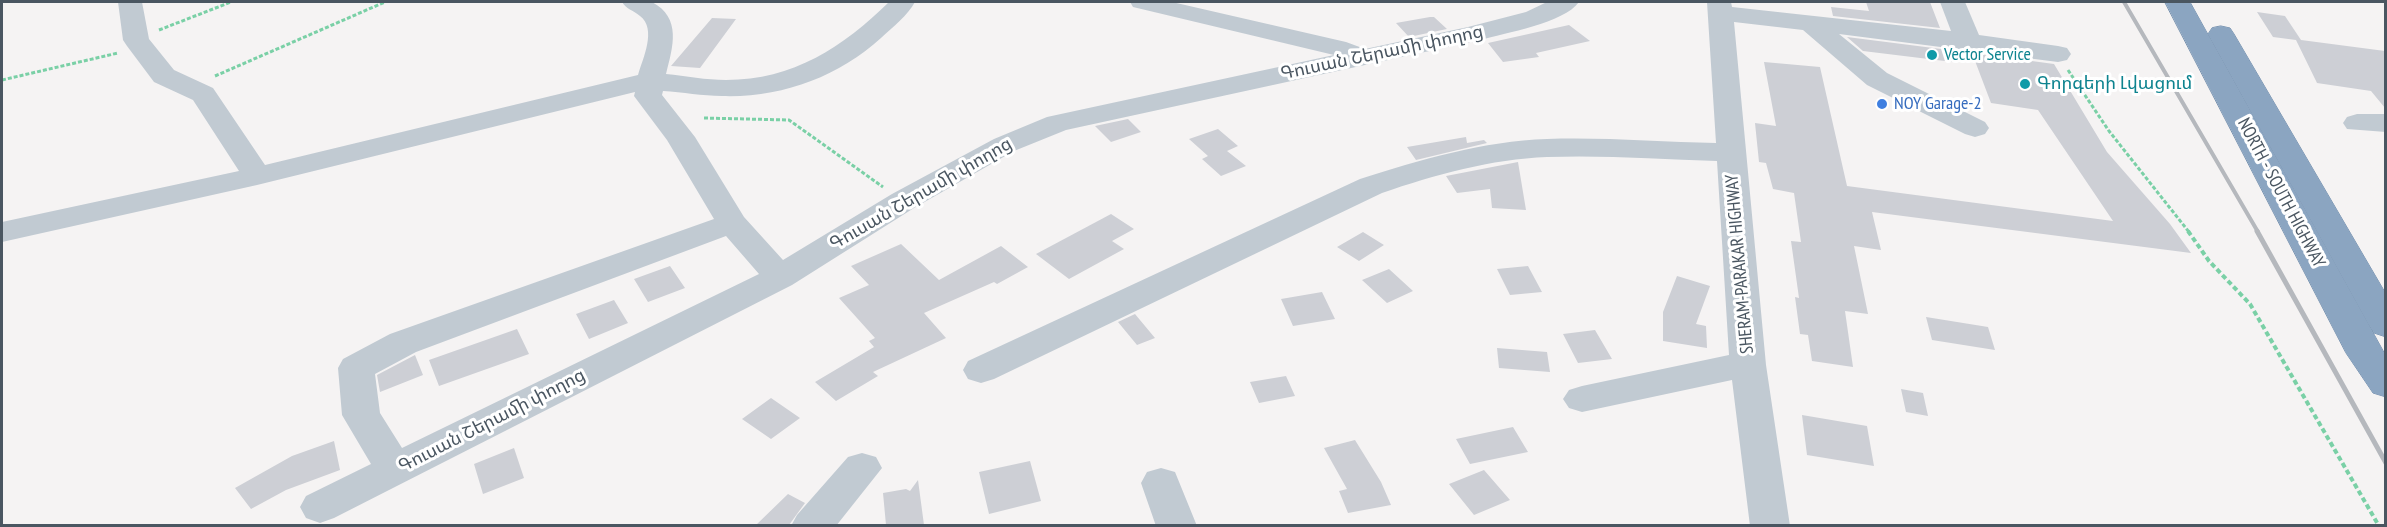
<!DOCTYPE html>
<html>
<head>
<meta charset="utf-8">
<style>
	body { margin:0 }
	#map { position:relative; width:2387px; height:527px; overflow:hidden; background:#f5f3f3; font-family:"PT Sans Narrow",sans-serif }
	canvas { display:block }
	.frame { position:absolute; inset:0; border:3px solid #4a5661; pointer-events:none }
</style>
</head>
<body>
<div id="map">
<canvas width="2387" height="527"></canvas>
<div class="frame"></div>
</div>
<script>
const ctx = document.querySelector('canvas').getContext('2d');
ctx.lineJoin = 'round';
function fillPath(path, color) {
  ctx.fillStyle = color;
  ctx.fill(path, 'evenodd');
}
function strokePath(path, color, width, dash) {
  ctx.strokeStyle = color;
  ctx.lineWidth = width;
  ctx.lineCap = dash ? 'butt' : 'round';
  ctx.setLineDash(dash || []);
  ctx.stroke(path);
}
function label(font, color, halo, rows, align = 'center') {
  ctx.font = font + ' "PT Sans Narrow","Noto Sans Armenian",sans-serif';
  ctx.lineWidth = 6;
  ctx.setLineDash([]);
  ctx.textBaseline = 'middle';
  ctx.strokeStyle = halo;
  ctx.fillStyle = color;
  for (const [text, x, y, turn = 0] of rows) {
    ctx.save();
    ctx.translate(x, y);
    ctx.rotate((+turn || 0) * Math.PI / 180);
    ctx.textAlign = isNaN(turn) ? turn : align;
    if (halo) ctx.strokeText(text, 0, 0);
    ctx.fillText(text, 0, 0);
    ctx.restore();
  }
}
const building = new Path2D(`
	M1866,2H1930L1940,28L1833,16L1831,7L1869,11Z
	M2257,12L2285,16L2301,40L2385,51V108L2371,91L2317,83L2296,40L2273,37Z
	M1430,17H1434L1447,29L1409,37L1396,23Z
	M712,18L736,19L700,68L671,66Z
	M1569,25L1590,41L1536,53L1539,57L1503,62L1488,43Z
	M1847,37L1949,50L1953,62L1863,51Z
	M1972,53L2054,64L2107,152L2170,224L2191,253L1872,212L1881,250L1854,246L1868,314L1845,311L1853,367L1812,361L1808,335L1800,334L1795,297L1799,298L1791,241L1801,242L1794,193L1773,189L1766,163L1759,162L1755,123L1776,126L1764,62L1820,67L1847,186L2113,221L2038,110L1991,103Z
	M1128,119L1141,132L1111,142L1095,126Z
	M1218,129L1238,146L1227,151L1246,166L1221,176L1202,159L1208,156L1189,139Z
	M1466,137L1467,143L1484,140L1487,143L1416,160L1407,147Z
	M1518,162L1526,210L1492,208L1490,189L1457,193L1446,176Z
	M1111,214L1134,229L1112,241L1124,249L1069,279L1036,254Z
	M1363,232L1384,245L1359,261L1337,247Z
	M901,244L939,280L1001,246L1028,267L997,284L994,282L924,313L946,338L873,372L878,376L836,401L815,382L874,347L869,341L875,338L839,298L869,285L851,266Z
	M670,266L685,288L648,302L634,279Z
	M1528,266L1542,292L1510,295L1497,269Z
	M1389,269L1413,291L1387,303L1362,280Z
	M1677,276L1710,286L1696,324L1706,326L1707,348L1663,341V312Z
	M1322,292L1335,319L1293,326L1281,299Z
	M614,300L628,323L589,339L576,314Z
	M1135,314L1155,338L1137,345L1118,322Z
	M1926,317L1988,327L1995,350L1932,340Z
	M517,329L529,354L439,386L429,360Z
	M1595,330L1612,359L1578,363L1563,334Z
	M1497,348L1547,352L1550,372L1499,368Z
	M415,355L423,375L380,392L377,375Z
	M1286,376L1295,396L1259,403L1250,382Z
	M1901,389L1923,393L1928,416L1906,412Z
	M771,398L800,418L771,439L742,419Z
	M1802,415L1867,426L1874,466L1807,455Z
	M1513,427L1528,452L1470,464L1456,439Z
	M1355,440L1381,482L1391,505L1348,513L1339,491L1347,489L1324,448Z
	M334,441L340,470L286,490L251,509L235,488L292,456Z
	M514,448L524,478L483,494L474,464Z
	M1030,461L1041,501L989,514L979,472Z
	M1484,470L1510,500L1474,515L1449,484Z
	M918,480L924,525H886L883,493L906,489L910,491Z
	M788,494L805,503L789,525H756Z`);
const pathFar1 = new Path2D(`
	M159,30L231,2
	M2068,70L2109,131L2189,232
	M215,76L385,2
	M2,80L118,53
	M704,118L789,120L883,187`);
const path = new Path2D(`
	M2188,231L2209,261L2250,304L2379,526`);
const minor = new Path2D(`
	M118,2H142L149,39L174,70L213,88L265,165L638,75C643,58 657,29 640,16C633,10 626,9 622,2H652C682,18 673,47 666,74C686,76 706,80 726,80C793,80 843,47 889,2H915C908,15 893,27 881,38C838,77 781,98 722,96C702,96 683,92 663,91L662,95L695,137L744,217L783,260L892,194L994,139L1047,117L1334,55L1133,7L1130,2H1172L1346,42L1365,49L1468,27L1526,12L1547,2H1579C1564,23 1505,33 1480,40L1066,130L1014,151L914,208L792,285L334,518L320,523L306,518L300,507L306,496L371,464L342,415L338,368L343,359L390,334L714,219L667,140L634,96L635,92L257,185L2,242V222L239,171L193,100L154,82L127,46L123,40ZM726,236L759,274L402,448L380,413L375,374L416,352Z
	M1707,2H1731L1732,7L1951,31L1940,2H1965L1979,35L2058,46L2067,48L2071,54L2067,60L2058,62L1839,34L1887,73L1985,122L1989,128L1985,134L1975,137L1965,134L1867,85L1803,30L1734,22L1766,365L1790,526H1750L1732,380L1582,412L1569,408L1563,399L1569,390L1582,386L1729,355L1717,161C1660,159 1603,155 1547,157C1492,159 1434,175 1382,193L994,379L981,383L968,379L963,370L968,361L1360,179C1419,160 1484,141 1547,139C1603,137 1660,142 1716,143Z
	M2357,114H2386V132L2347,129L2343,123L2347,117Z
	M862,453L876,457L882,468L836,526H791L797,515L848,457Z
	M1161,468L1175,472L1197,526H1156L1141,483L1147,472Z`);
const highway = new Path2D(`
	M2165,2H2190L2386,356V397L2373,393L2346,353Z
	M2221,26L2230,28L2234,34L2386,294V337L2374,333L2369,325L2208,34L2212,28Z`);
const railFar1 = new Path2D(`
	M2124,2L2258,232`);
const rail = new Path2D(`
	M2257,231L2386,463`);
const markers = [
	[1932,55,6,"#0f9aa8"],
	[2025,84,6,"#0f9aa8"],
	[1882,104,6,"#3f7fe0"]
];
const streetNames = [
	["Գուսան Շերամի փողոց",1382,53,-12],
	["NORTH - SOUTH HIGHWAY",2281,193,62],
	["Գուսան Շերամի փողոց",921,194,-30],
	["SHERAM-PARAKAR HIGHWAY",1740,264,-95],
	["Գուսան Շերամի փողոց",492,421,-27]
];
const cultureNames = [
	["Vector Service",1944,55],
	["Գորգերի Լվացում",2037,84]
];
const shopNames = [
	["NOY Garage-2",1894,104]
];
fillPath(building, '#cdcfd5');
strokePath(highway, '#7690ad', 1);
strokePath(pathFar1, '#7ad0a6', 3, [4, 2]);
strokePath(path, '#7ad0a6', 4, [5, 3]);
fillPath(minor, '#c1cad2');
fillPath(highway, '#8ba5c1');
strokePath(railFar1, '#b5b8bd', 4);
strokePath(rail, '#b5b8bd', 5);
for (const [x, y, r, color] of markers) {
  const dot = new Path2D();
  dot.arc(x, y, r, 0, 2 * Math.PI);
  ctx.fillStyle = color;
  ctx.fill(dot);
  strokePath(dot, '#fff', 2);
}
label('18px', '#4a5661', '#fff', streetNames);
label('18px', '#0d838f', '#fff', cultureNames, 'left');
label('18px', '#366cbe', '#fff', shopNames, 'left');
</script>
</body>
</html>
